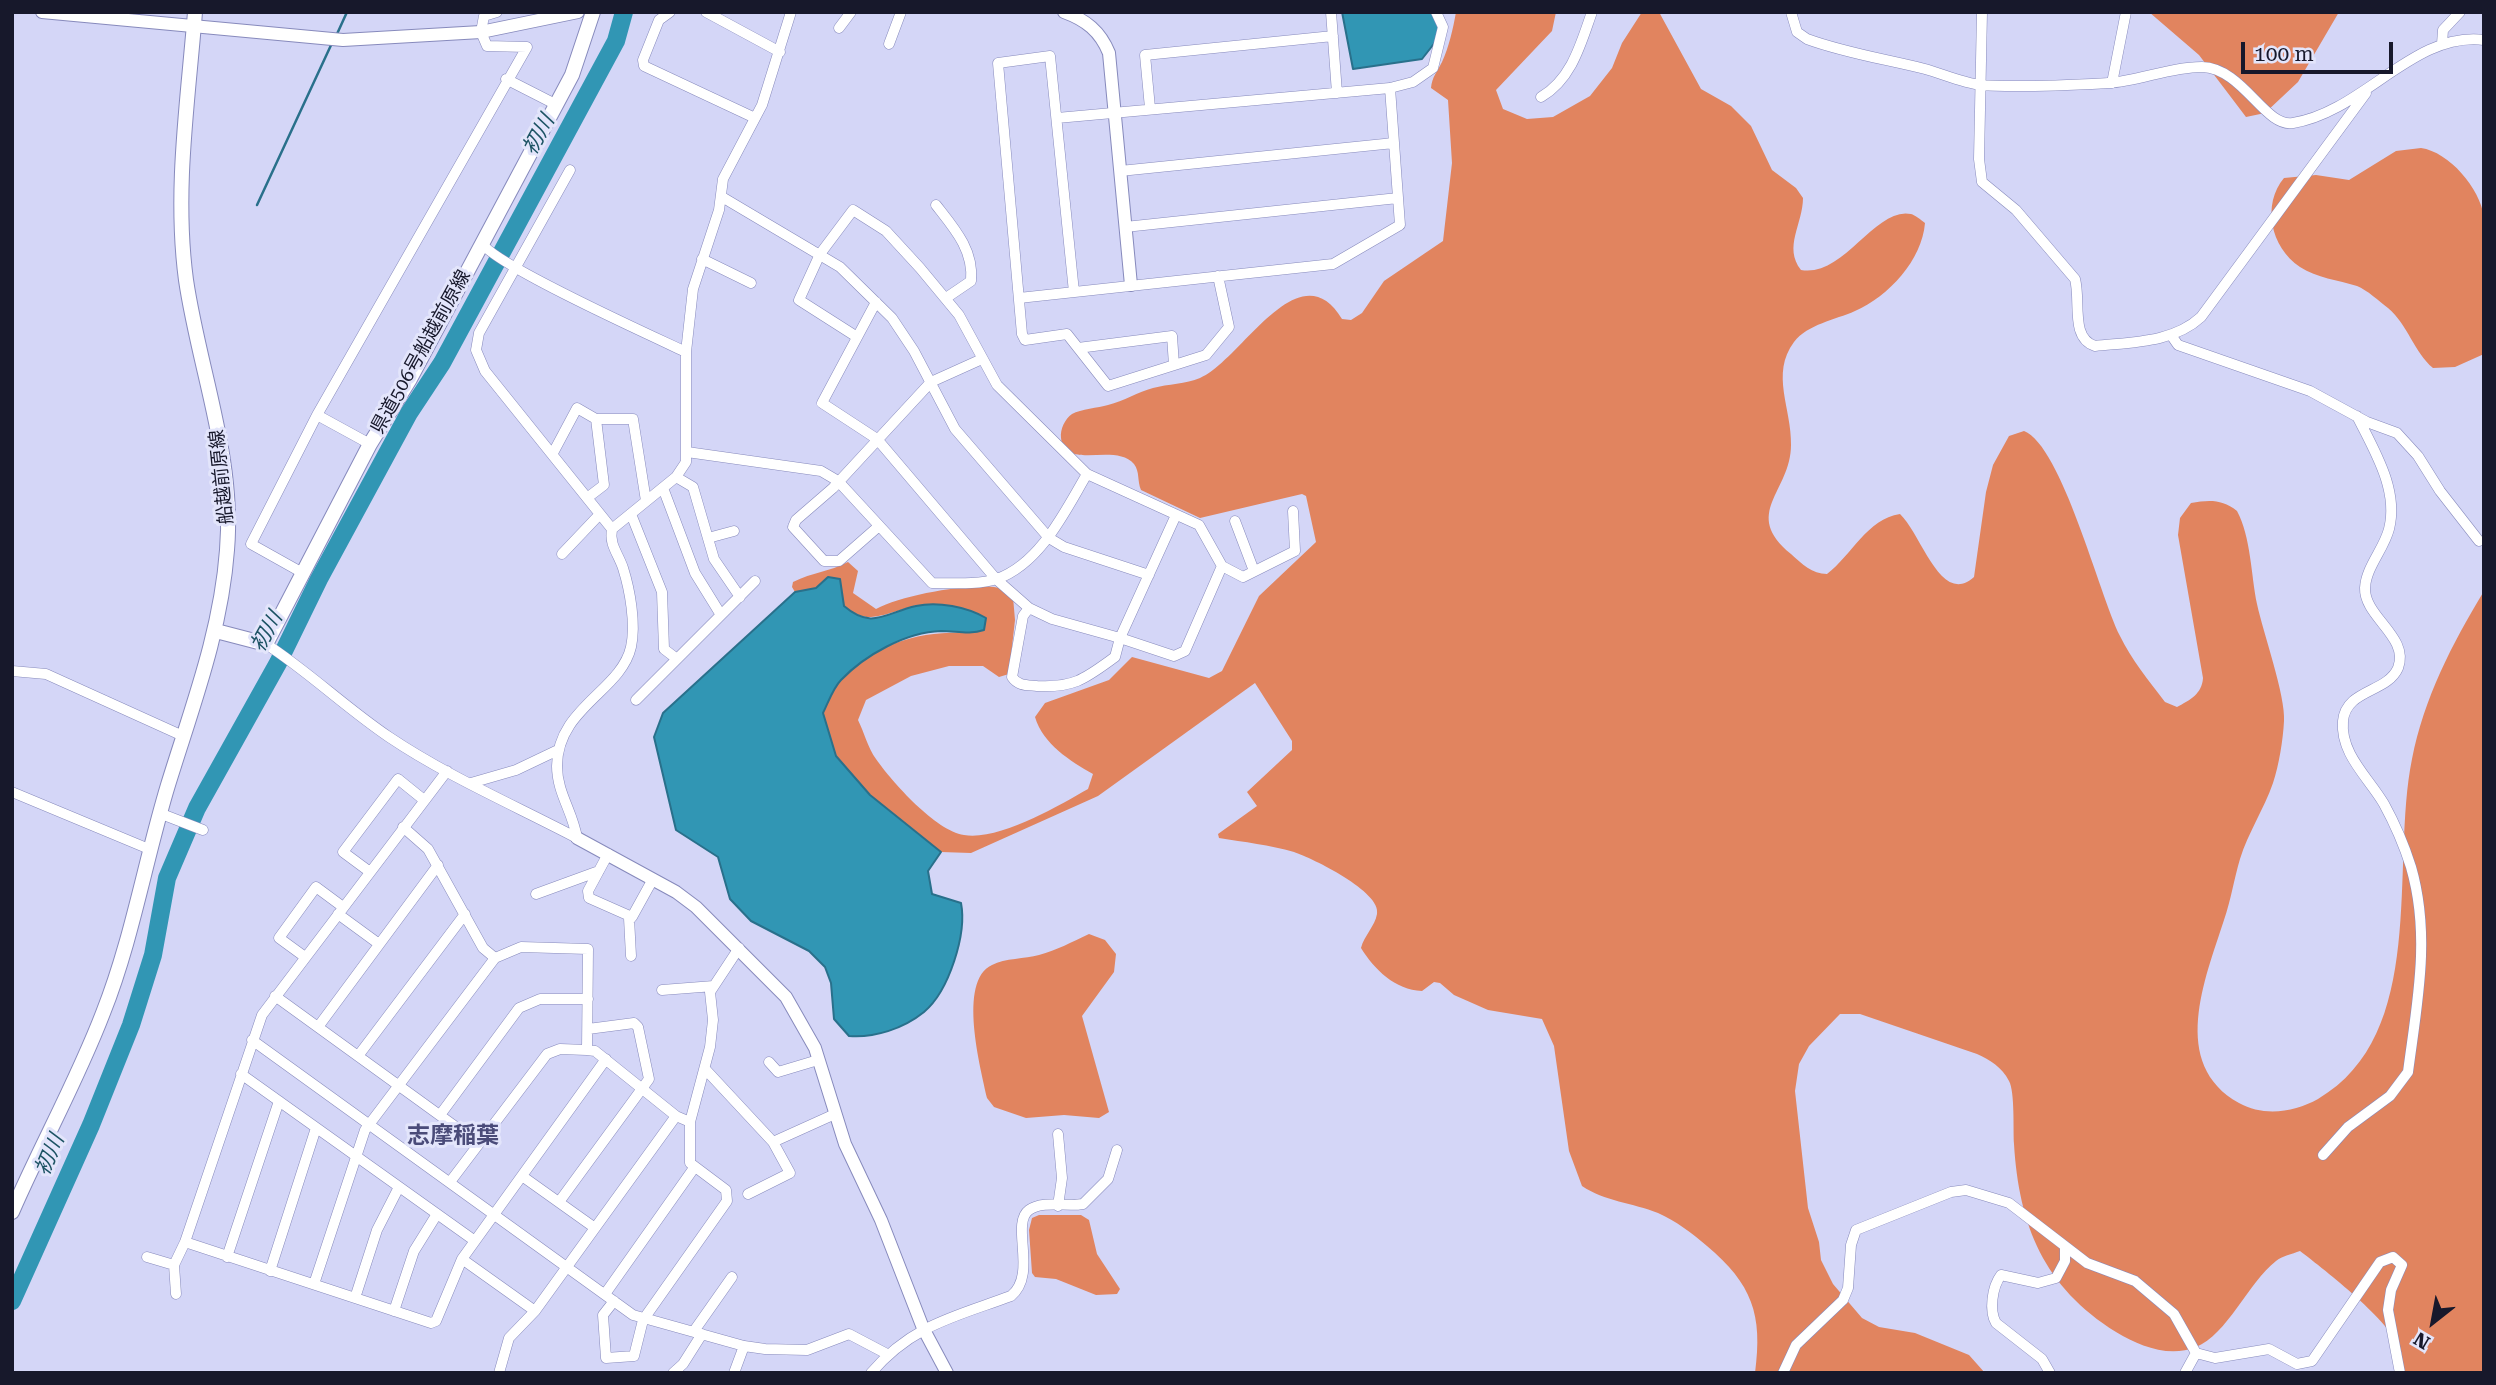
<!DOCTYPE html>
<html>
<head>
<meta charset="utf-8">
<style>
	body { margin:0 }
	#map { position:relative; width:2496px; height:1385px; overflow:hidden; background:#d4d6f7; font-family:"Roboto Serif",serif }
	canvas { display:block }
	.frame { position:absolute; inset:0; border:14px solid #17182b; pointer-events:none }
	.north { position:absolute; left:2398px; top:1287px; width:70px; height:70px; -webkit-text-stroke:5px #e3e5fb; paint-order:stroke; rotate:211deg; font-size:19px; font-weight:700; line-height:28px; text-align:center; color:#17182b }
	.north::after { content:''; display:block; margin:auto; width:24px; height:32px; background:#17182b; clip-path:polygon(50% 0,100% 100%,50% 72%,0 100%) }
	.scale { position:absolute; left:2241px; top:42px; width:152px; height:32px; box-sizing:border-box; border:4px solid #17182b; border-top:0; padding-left:9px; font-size:21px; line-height:24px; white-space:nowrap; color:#17182b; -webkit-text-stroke:5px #e3e5fb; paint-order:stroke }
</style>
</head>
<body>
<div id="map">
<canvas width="2496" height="1385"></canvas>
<div class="frame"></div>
<div class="north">N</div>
<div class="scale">100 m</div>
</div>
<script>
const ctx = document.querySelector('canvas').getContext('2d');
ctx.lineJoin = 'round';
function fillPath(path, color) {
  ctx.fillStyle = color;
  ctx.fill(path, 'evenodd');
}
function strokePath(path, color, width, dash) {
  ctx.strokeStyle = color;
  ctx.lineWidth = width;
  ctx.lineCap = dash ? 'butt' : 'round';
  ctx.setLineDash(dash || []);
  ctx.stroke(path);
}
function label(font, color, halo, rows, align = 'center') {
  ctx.font = font + ' "Roboto Serif","Noto Sans JP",serif';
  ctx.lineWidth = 6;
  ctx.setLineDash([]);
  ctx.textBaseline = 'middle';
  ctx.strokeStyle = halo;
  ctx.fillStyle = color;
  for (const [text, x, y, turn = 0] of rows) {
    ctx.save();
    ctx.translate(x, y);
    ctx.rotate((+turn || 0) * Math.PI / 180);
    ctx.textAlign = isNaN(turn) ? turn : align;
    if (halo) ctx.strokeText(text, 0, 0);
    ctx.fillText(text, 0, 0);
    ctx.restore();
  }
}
const forest = new Path2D(`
	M1456,12H1556L1552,31L1496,90L1503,109L1527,119L1553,117L1590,96L1612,68L1622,43L1642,12H1659L1701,89L1731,106L1751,126L1772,170L1796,188L1803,198C1803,224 1783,247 1801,270C1843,278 1876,206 1911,214C1915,215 1921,220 1925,223C1922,260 1889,296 1855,311C1835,320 1808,324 1794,342C1770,374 1792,409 1791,445C1791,492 1741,513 1791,554C1802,564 1812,574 1827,574C1852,555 1867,519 1900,514C1922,535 1941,607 1974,577L1986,492L1993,465L2009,436L2024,431C2062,446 2099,594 2120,636C2131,659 2149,681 2165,702L2177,707C2190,700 2202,694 2203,678L2178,535L2180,518L2191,503C2209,500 2222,499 2237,511C2251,537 2251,575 2257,604C2263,632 2286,697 2284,721C2283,740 2279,765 2273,783C2264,809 2248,833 2240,859C2234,879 2231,900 2224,920C2205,979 2169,1064 2239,1103C2264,1117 2295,1112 2318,1099C2429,1034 2390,866 2412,759C2424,698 2452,644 2484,591V1373H2400C2401,1366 2403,1358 2401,1351C2391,1321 2326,1271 2300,1251C2292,1254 2282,1256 2276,1261C2248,1283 2227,1335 2196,1347C2169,1358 2139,1346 2116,1332C2044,1287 2019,1226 2014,1144C2013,1130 2015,1092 2009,1081C2002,1067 1990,1060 1977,1054L1860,1014H1840L1809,1046L1799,1064L1795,1091L1808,1208L1819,1242L1821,1260L1833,1284L1862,1318L1879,1327L1915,1333L1969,1355L1985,1373H1755C1763,1314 1752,1284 1707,1246C1692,1233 1676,1221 1658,1213C1633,1203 1604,1201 1582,1186L1569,1151L1554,1046L1542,1019L1488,1010L1454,995L1440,983L1434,982L1422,991C1395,990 1374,969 1361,948C1364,936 1375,926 1377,914C1382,892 1312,858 1294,852C1270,845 1244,842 1219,838L1218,834L1257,806L1247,792L1292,750V741L1255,683L1098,796L971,853L941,852L870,795L835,756L822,713C828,703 832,688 840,680C876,642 923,630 973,633L917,605C855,624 869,622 816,588L795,592L792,587L793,582C813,572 829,572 848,562L858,571L853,593L876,609C902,595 965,584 994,587C1002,588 1007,593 1013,597L1015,620L1009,674L999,677L983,666H949L911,676L866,700L858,720C864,732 868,748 876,759C892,782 936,831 964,835C999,841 1058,806 1088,789L1093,774C1070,761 1043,744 1035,717L1045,703L1109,680L1132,657L1209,678L1222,671L1259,596L1316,542L1306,496L1302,494L1200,518L1141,490C1137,481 1140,472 1134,464C1115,442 1065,471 1061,438C1060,429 1065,419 1072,414C1081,409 1098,408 1108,405C1124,401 1138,392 1153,388C1168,384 1186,384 1200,378C1241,361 1299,248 1342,319L1351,320L1362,313L1384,281L1443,241L1452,163L1448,100L1431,88C1432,77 1437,72 1442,62C1449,47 1453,29 1456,12Z
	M2149,12H2339L2298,82L2265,113L2246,117L2199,55Z
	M2421,148C2449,152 2480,188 2484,217C2489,261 2484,309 2484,354L2455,367L2433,368C2414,352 2408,325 2388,308C2379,301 2367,290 2357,286C2338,280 2317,278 2300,267C2270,247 2262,204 2284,178L2316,175L2349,180L2396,151Z
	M1089,934L1105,940L1116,954L1114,972L1082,1016L1109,1112L1099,1118L1064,1115L1026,1118L994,1107L987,1098C981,1069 957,981 992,965C1005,958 1025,959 1039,955C1057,950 1072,942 1089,934Z
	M1039,1215H1081L1089,1220L1097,1254L1120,1289L1117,1294L1096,1295L1056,1279L1035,1277L1032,1273L1029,1230L1032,1218Z`);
const water = new Path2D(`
	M1342,12H1431L1438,21L1440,36L1422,59L1353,69Z
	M828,577L840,579L844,606C872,630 885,613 916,606C938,601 967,607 986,618L984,630C969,635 957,631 941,631C906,632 865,655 841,680C833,688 828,703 823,713L836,756L870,795L941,852L928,871L932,894L961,903C967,934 949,991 924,1012C903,1029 874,1038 849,1036L834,1019L831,983L825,967L809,951L751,921L730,899L718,857L676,830L654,737L663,713L795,592L816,588Z`);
const stream = new Path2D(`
	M337,34L347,12
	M257,205L332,43`);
const river = new Path2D(`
	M12,1301L91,1125L131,1025L153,955L167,878L197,808L278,663L319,579L409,413L442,363L616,41L624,12`);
const minor = new Path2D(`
	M670,12L659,20L643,60L644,66L755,118
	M706,12L780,52
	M1331,12L1337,93
	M1791,12L1797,32L1807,39C1845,53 1885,59 1925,69C1943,74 1963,83 1981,85C2018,88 2071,85 2108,83C2140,81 2169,67 2202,67C2243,68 2265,128 2293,123C2363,112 2414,31 2484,40
	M1982,12L1979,159L1982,182L2016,210L2075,279C2081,301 2070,338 2095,346C2131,342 2173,343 2201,317L2366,93
	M839,28L851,12
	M889,44L901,12
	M2442,44L2443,30L2460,12
	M506,79L557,105
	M2112,83L2126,12
	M1541,97C1572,79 1581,43 1592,12
	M1150,108L1145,55L1333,36
	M1057,118L1390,88L1413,82L1433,68L1443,27L1436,12
	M570,170L479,333L476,350L485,371L612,529
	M1120,171L1394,143
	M722,197L840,267L892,318L914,351L955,429L1049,538L1064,547L1149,575
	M936,205C954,228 974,250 971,281L946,298
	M1125,227L1398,198
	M482,243C493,264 654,337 686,352
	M702,259L751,283
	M1074,292L1050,56L998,63L1022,334L1025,340L1067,334L1108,386L1206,355L1229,327L1218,276
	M1019,298L1333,264L1400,225L1390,88
	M876,302L822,403L877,439L996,579L1029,608L1052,619L1120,638L1176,515
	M2171,335L2178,345L2310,391L2367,422L2397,433L2418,456L2440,491L2479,541
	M857,337L799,300L820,254L853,210L886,231L920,268L959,315L997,385L1087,474L1199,525L1222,566L1243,577L1295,551L1293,511
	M1078,348L1172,336L1174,365
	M317,415L370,444
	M687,452L821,471L838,481L932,583C952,583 978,585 997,579C1041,563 1065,511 1087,474
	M553,453L577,408L596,419H633L646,501
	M676,477L693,487L714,559L740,597
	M663,488L695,573L721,615
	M587,498L604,485L596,419
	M631,514L662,592L664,649L677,659
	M1235,521L1254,571
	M879,526L839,561H824L793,527L796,520L833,488L931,382L982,359
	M708,538L734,531
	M562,554L600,514
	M301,572L251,544L317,415L527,47L487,46L481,32L484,16L497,12
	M1029,608L1023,616L1012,677C1018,686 1027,685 1037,686C1075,688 1086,678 1115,657L1120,638L1174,656L1185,651L1222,566
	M266,644C309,672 346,708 389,737C447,776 514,805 577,838
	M12,671L46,674L183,736
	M636,700L755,581
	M447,771L262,1015L185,1242L431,1323L436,1321L462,1259L606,1059
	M471,783L516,770L558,750
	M12,792L149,849
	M159,813L203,830
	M403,827L428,849L483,948L495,958
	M577,838C573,812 557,793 557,766C557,708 621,691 631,647C636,624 630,590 623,568C618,553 609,545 612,529L676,477L686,462V352L693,289L719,210L723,179L762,105L791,12
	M608,854L588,891L589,898L632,917L653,879
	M370,872L343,852L398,779L424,800
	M536,894L599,871
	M338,914L379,944
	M629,918L631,956
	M305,957L279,938L316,887L343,907
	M662,990L714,986
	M275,996L478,1143
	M318,1027L438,865
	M252,1040L633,1315L744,1346L765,1349L807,1350L849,1334L887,1354
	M358,1056L465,914
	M769,1062L778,1072L818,1060
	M706,1070L773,1142L790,1173L748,1194
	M241,1074L475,1241
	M440,1115L519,1008L540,999H588
	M1058,1134L1062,1178L1058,1206
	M773,1142L835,1114
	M2323,1155L2348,1127L2390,1096L2408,1072C2417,1003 2431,936 2411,867C2404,845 2395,824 2384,804C2369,778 2340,754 2343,721C2346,689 2387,693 2398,668C2410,637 2364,617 2365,588C2366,567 2384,549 2389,529C2399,490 2374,450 2357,416
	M522,1176L595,1228
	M450,1182L547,1054L560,1049L587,1050
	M559,1202L649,1079L638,1027L634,1023L588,1029
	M147,1257L174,1265L185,1242
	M227,1257L279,1101
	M462,1259L535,1311
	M174,1265L176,1294
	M270,1271L316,1128
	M314,1284L365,1130L495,958L521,947L588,949L587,1050L595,1051L676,1116L690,1122
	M605,1294L694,1168
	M355,1298L377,1230L399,1187
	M614,1301L603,1315L606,1358L634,1356L643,1320L727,1201L726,1190L690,1163V1122L710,1047L713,1020L710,992L739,948
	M394,1311L414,1251L437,1214
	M694,1331L732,1277
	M499,1373L509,1338L535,1311L676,1116
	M673,1373L683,1364L702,1334
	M734,1373L744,1346
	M871,1373C912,1325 954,1317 1011,1296C1038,1274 1010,1224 1029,1210C1043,1200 1067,1207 1083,1204L1108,1179L1117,1150
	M1783,1373L1796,1345L1843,1300L1848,1288L1851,1245L1856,1230L1951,1192L1966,1190L2009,1203L2087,1263L2135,1281L2174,1314L2196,1353L2215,1358L2269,1349L2297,1364L2312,1361L2380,1262L2393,1257L2402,1265L2391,1290L2388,1310L2400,1373
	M2050,1373L2042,1359L1996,1323C1989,1311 1992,1287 2001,1275L2038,1283L2056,1278L2065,1261V1246
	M2185,1373L2196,1353`);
const tertiary = new Path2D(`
	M42,12L343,40L481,32L578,12
	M1064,12C1086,20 1100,31 1109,53L1131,285
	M577,838L676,892L696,907L786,997L815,1048L845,1144L881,1220L923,1328L947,1373`);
const secondary = new Path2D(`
	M216,631L266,644L370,444L410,379L572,75L593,12
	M12,1212C41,1145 77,1081 103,1013C132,940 145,861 168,785C192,707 221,632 227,550C235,458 199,369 186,280C174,191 188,101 195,12`);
const streetNames = [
	["県道506号船越前原線",421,352,-61],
	["船越前原線",222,477,-96]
];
const waterNames = [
	["初川",539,135,-61],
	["初川",267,632,-61],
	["初川",50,1155,-67]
];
const quarterNames = [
	["志摩稲葉",453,1136]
];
fillPath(forest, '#e1845f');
fillPath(water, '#3196b4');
strokePath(water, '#29708b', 2);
strokePath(stream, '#29708b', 2.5);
strokePath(river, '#3196b4', 18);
strokePath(minor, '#878abc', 11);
strokePath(tertiary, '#878abc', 14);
strokePath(secondary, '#878abc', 16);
strokePath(minor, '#fff', 10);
strokePath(tertiary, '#fff', 12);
strokePath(secondary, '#fff', 14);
label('19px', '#17182b', '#e3e5fb', streetNames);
label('italic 21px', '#1d5364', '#e3e5fb', waterNames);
label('bold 23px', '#4a4b79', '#e3e5fb', quarterNames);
</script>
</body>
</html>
